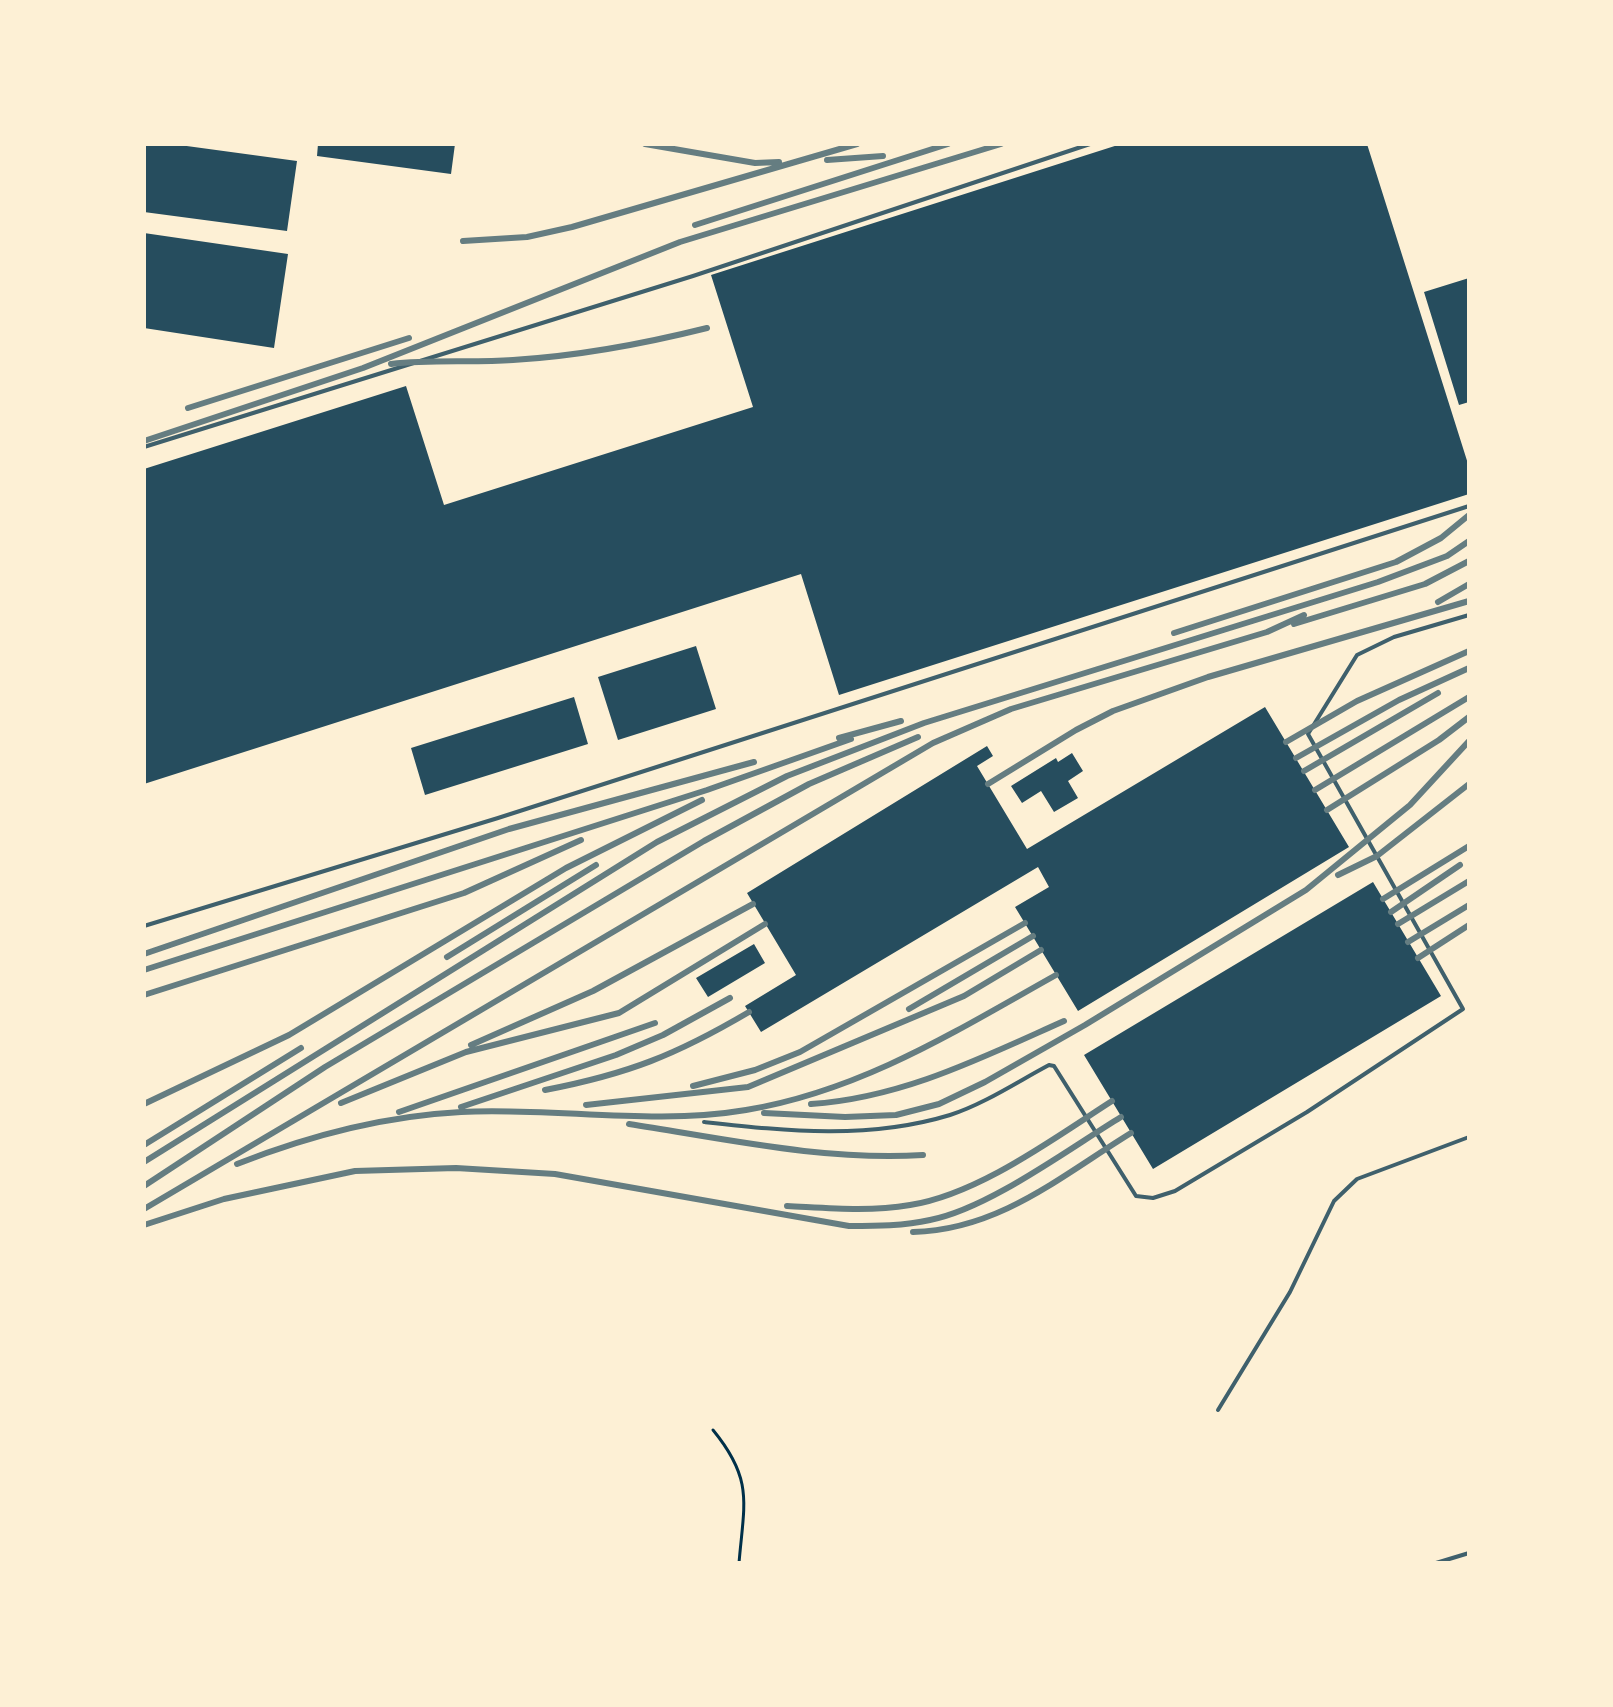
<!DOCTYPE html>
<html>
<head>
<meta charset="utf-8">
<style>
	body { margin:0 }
	#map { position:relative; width:1613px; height:1707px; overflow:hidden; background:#fdf0d5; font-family:Raleway,sans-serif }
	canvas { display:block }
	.frame { position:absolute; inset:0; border:146px solid #fdf0d5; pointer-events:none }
</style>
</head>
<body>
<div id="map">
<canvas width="1613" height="1707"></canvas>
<div class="frame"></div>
</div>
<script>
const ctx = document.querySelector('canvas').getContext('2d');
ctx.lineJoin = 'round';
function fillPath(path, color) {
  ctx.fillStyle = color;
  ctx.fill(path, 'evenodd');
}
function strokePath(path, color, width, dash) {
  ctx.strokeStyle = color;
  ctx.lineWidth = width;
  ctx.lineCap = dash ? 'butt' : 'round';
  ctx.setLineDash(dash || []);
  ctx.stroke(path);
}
const building = new Path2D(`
	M144,144H172L297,161L287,231L144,212Z
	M318,144H455L451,174L317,156Z
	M1121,144H1367L1469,467V494L839,695L801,574L144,784V469L406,386L444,505L753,407L711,275Z
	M144,233L288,254L274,348L144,328Z
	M1469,278V402L1459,405L1424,292Z
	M696,646L716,709L618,740L598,677Z
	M574,697L588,744L425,795L411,748Z
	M1265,707L1349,847L1078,1011L1015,907L1049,887L1038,867L761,1032L745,1006L796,975L747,893L987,746L993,756L977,766L1027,849Z
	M1072,753L1083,771L1068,781L1078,798L1054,812L1041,791L1022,803L1011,786L1056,758L1058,762Z
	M1373,882L1441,996L1153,1169L1084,1055Z
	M754,944L765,963L708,997L696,978Z`);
const path = new Path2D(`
	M713,1430C754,1480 744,1503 739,1563`);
const service = new Path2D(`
	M144,447L693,276L1090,144
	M144,926L498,818L1469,506
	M704,1122C787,1131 868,1140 950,1115C984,1104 1017,1082 1049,1065L1054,1066L1136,1196L1153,1198L1175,1191L1307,1112L1463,1009L1308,734L1357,655L1394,637L1469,615
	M1218,1410L1290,1292L1334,1201L1357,1179L1469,1137
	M1436,1563L1469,1553`);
const rail = new Path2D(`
	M645,144L755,163L779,162
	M827,160L883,156
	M695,225L948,144
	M463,241L527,237L572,227L857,144
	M391,364C432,359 472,363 513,360C580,356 643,344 707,328
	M188,408L409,338
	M144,441L363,368L680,242L1001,144
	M1438,602L1469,584
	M1294,624L1425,584L1469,561
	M1174,633L1396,562L1441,538L1469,515
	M839,738L901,721
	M1286,742L1357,701L1469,651
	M1296,758L1399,700L1469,668
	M1304,771L1438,693
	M988,784L1076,730L1113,711L1208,677L1469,601
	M1315,790L1469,697
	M1327,810L1439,740L1469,717
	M1338,875L1377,856L1469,784
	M1383,899L1469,846
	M1391,912L1460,865
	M1398,924L1469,881
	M1408,942L1469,905
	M144,954L509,829L754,762
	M447,957L596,865
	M1418,958L1469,925
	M144,970L707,790L851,739
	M144,995L464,893L581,840
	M909,1009L1033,936
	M471,1045L593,991L753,904
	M693,1086L755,1070L800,1052L1025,923
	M545,1090C628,1074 676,1055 749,1012
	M341,1103L466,1052L619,1013L765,924
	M144,1104L289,1035L566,868L702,800
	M811,1104C902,1098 981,1058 1064,1021
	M586,1105L748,1087L964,996L1041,950
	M461,1107L616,1055L663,1035L730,998
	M399,1112L655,1023
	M764,1113L845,1117L896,1115L939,1104L985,1082L1085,1025L1306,890L1410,805L1469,741
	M629,1124C726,1139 824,1161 923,1155
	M144,1145L301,1048
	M144,1162L657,842L787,776L924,723L1378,582L1447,556L1469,541
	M237,1164C308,1136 384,1116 461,1112C555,1107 652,1126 746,1110C861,1091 956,1031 1056,975
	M144,1186L325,1067L704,841L809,784L918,737
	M787,1206C828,1208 869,1212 910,1205C979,1194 1054,1138 1112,1101
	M144,1209L933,743L1011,709L1267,632L1304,615
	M144,1225L224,1199L355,1171L456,1168L555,1174L849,1226C876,1226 904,1226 930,1220C988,1209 1070,1148 1121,1117
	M913,1232C999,1230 1061,1176 1131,1133`);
fillPath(building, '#264d5e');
strokePath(path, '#003049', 3);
strokePath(service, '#3f606c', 4);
strokePath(rail, '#657d81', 6);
</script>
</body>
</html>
